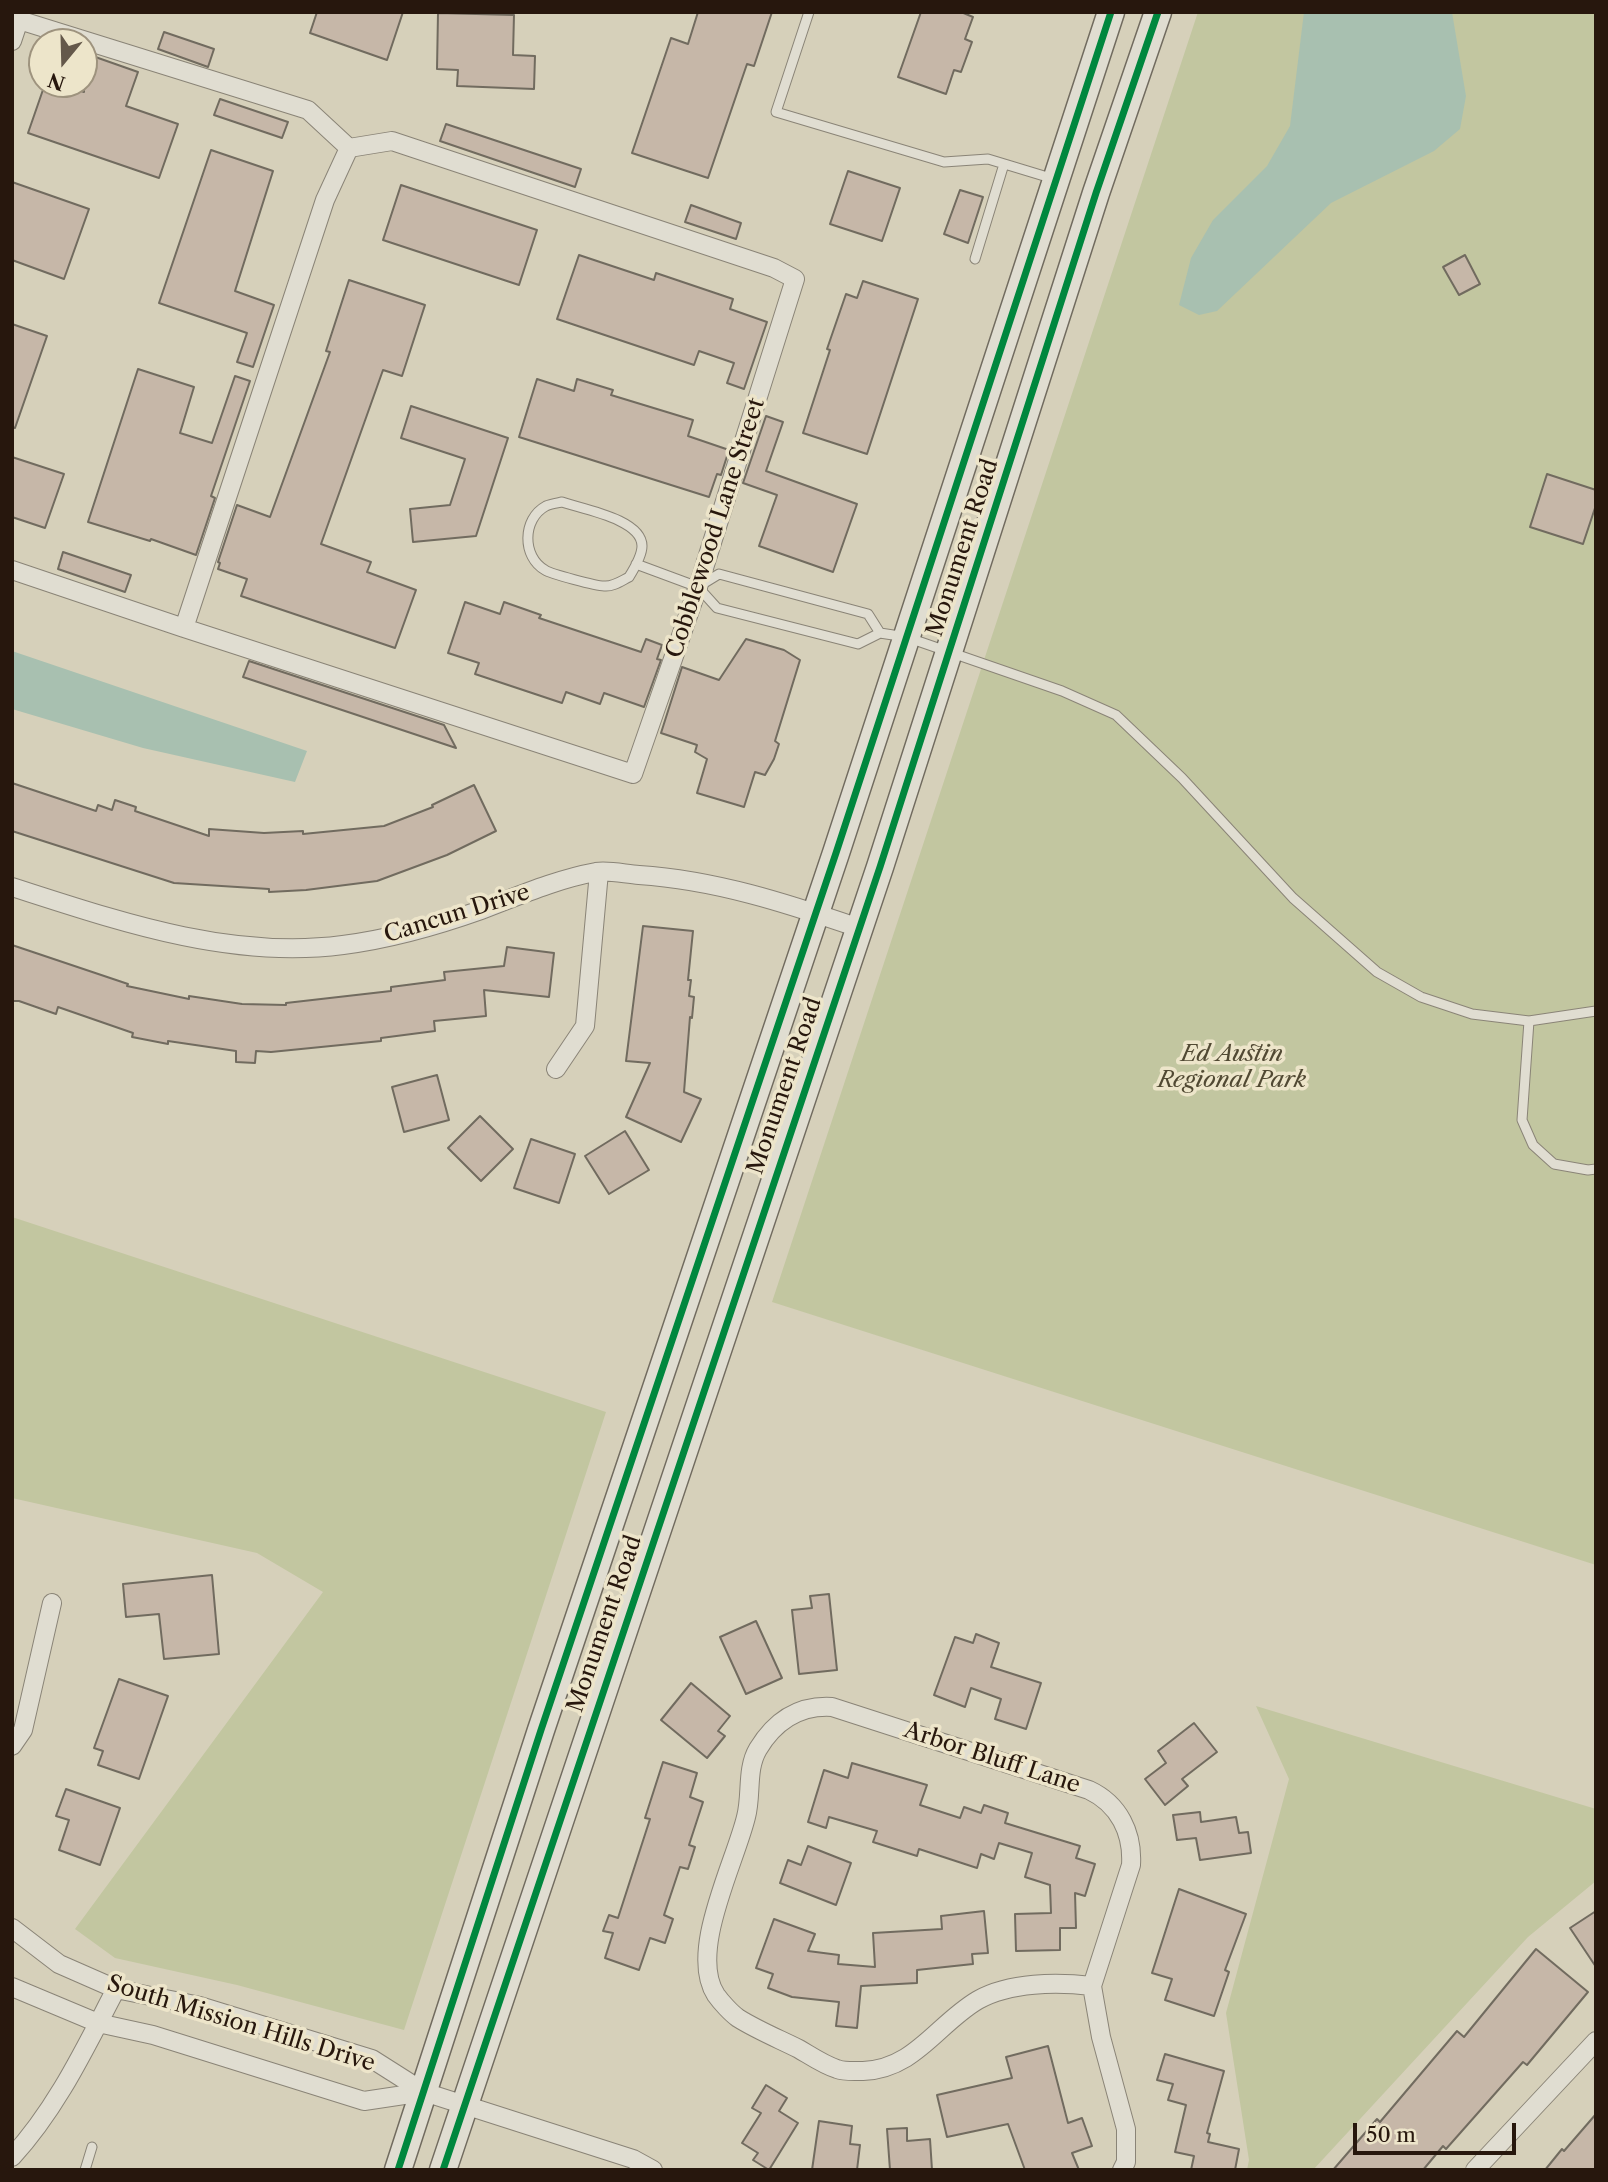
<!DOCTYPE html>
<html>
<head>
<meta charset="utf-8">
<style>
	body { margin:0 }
	#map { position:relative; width:1608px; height:2182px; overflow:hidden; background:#d6d0ba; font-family:"Libre Caslon Text",serif }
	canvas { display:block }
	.frame { position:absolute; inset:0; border:14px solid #27170d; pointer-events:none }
	.north { position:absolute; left:28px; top:28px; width:70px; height:70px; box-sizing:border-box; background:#ede5ca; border:2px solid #9e937e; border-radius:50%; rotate:199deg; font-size:19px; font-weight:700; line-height:28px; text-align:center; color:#27170d }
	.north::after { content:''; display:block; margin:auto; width:24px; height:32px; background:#64584a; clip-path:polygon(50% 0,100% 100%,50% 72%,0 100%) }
	.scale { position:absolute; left:1353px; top:2123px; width:163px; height:32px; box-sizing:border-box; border:4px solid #27170d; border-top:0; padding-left:9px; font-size:21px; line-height:24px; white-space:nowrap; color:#27170d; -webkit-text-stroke:5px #ede5ca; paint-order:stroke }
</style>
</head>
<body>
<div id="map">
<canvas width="1608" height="2182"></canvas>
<div class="frame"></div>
<div class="north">N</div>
<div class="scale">50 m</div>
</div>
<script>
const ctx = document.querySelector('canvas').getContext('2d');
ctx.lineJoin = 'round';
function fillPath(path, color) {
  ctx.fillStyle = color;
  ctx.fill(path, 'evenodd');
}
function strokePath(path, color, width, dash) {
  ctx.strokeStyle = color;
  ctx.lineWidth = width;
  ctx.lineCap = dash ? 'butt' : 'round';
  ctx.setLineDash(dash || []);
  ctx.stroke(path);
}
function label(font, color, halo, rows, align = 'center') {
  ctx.font = font + ' "Libre Caslon Text",serif';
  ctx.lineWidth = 7;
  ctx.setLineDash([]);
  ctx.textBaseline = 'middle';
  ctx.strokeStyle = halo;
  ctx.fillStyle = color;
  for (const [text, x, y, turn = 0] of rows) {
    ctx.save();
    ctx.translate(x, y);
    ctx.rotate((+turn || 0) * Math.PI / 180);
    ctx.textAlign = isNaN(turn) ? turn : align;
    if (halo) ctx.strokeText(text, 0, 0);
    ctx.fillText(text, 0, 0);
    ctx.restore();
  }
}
const green = new Path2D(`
	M1198,12H1596V1565L772,1302Z
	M12,1217L606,1412L404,2030L237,1985L115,1958L75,1929L323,1592L257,1553L12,1498Z
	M1256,1706L1596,1809V1881L1528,1937L1313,2170H1247L1249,2160L1226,2013L1289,1779Z`);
const water = new Path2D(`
	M1304,12H1452L1466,96L1460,129L1434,151L1331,203L1217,311L1199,315L1179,305L1191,258L1213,220L1267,166L1290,126Z
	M12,651L307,751L295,782L143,748L12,709Z`);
const building = new Path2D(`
	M317,12H403L387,60L310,33Z
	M698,12H772L754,66L747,64L708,178L632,153L671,38L688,44Z
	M921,12H961L973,17L965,39L972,42L961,72L954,70L946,94L898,77Z
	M438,13L514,15L513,55L535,56L534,89L457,86L458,70L437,69Z
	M164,32L214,49L208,67L158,49Z
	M84,53L138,72L126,106L178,124L159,178L28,133L45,84H62L84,92Z
	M220,99L288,122L282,138L214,115Z
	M446,124L581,169L575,187L440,141Z
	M211,150L273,171L235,291L274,305L253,367L237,362L247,333L159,303Z
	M848,171L900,188L882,241L830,224Z
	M12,182L89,209L64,279L12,260Z
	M401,185L537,230L519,285L383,240Z
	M960,190L983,197L968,243L944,234Z
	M691,205L741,223L736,239L685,222Z
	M579,255L654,280L656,273L733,299L730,309L767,322L744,389L727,383L734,363L699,351L694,365L557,319Z
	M1465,255L1480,284L1459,295L1443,267Z
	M349,280L425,305L402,376L383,370L321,544L371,562L367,572L416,590L395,648L241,596L247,579L218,569L220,563L218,562L237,505L270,517L330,352L326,351Z
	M863,281L918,299L867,454L803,433L830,350L827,349L846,294L857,298Z
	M12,324L47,336L15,428L12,427Z
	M138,369L194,387L180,433L212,443L235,376L250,381L211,496L215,498L196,555L151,539L150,541L88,522Z
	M537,379L574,391L577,379L613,390L611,395L693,420L688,436L729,450L721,475L717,474L709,497L519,437Z
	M411,406L508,438L476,536L413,542L410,509L450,505L465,459L401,438Z
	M766,416L783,422L766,471L857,504L833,572L759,546L777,495L743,483Z
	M12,457L64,474L45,528L12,517Z
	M1547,474L1596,490V505L1583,544L1530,527Z
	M63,552L131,575L125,592L58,569Z
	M465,602L500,614L504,602L541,615L539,618L641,652L646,639L662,645L657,659L661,660L644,707L604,693L600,704L566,692L562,703L475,674L479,663L448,653Z
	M746,639L784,650L800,660L775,741L779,744L774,759L765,775L755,772L744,807L697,793L707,759L695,752L697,745L661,733L682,667L719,680Z
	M249,661L444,725L456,748L243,677Z
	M12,783L96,811L98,805L112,810L115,800L136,807L135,811L209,836V829L264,833L303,831V834L384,826L433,807L432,805L474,785L496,831L447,855L377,881L306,890L269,892V889L174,883L12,831Z
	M643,926L693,931L688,980H691L689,996L694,997L692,1018L690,1017L684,1092L701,1099L681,1142L626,1117L650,1063L626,1061Z
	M12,945L128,984L127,986L189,999V996L242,1004L286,1005V1003L391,991V987L445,980L444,972L504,966L507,947L554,953L549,997L484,990L486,1016L434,1021L435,1031L381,1038V1041L271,1052L256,1051L255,1063L236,1062V1051L168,1041V1044L132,1037L133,1033L58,1007L56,1014L19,1001H12Z
	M437,1075L449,1120L404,1132L392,1087Z
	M480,1116L513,1149L481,1181L448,1148Z
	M625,1131L649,1170L609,1194L585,1156Z
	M531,1139L575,1154L559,1203L514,1188Z
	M212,1575L219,1654L164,1659L159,1614L126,1617L123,1584Z
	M829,1594L837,1670L799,1674L792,1610L812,1608L810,1596Z
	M756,1621L782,1678L746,1694L720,1637Z
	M976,1634L999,1643L991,1667L1041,1683L1026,1729L995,1719L1001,1699L971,1688L965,1707L934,1695L955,1637L973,1643Z
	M119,1679L168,1696L139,1779L98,1765L103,1751L94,1748Z
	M691,1683L730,1716L718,1731L725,1736L707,1758L661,1720Z
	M1194,1723L1217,1752L1182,1779L1188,1786L1165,1805L1145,1779L1166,1763L1158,1751Z
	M663,1762L697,1773L690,1797L703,1802L689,1845L695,1847L688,1869L680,1867L664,1915L673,1919L665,1943L650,1938L639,1970L605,1958L613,1933L603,1931L609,1915L618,1918L650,1819L645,1818Z
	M852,1763L927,1785L920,1805L960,1818L964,1807L981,1813L984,1805L1008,1813L1005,1823L1080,1846L1076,1858L1095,1864L1085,1896L1075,1893L1076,1928H1060V1950L1016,1951L1015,1914L1051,1913L1050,1885L1025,1877L1032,1853L999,1843L994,1859L981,1854L977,1868L919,1849L917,1856L873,1842L877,1831L829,1817L826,1828L808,1822L824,1770L848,1778Z
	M66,1789L120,1808L100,1865L59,1850L69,1820L56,1816Z
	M1200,1812L1201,1822L1236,1817L1239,1833L1248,1832L1251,1853L1200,1860L1196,1838L1177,1840L1173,1815Z
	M808,1846L851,1863L836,1905L780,1883L788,1860L801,1865Z
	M1179,1889L1246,1914L1225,1970L1229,1972L1214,2016L1165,2000L1172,1979L1152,1973Z
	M984,1911L988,1953L972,1954L973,1964L917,1970V1983L861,1986L857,2028L836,2026L839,2002L792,1997L768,1988L773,1974L756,1968L774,1919L815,1934L808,1951L839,1955L838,1964L875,1967L873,1933L942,1929L941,1916Z
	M1596,1911V1967L1570,1928Z
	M1536,1949L1588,1992L1527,2065L1523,2062L1446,2149L1443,2146L1423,2170H1333L1377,2119L1380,2122L1457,2031L1464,2037Z
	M1048,2046L1068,2123L1082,2118L1092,2146L1072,2153L1079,2170H1025L1008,2124L947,2137L937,2095L1012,2078L1006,2057Z
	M1165,2054L1224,2071L1207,2133L1210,2134L1208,2142L1239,2149L1235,2170H1191L1194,2156L1175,2152L1186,2105L1168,2100L1173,2084L1157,2080Z
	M766,2085L787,2098L779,2111L798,2123L769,2170L753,2160L758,2153L742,2143L761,2113L752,2108Z
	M1596,2114V2170H1545L1562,2149L1564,2151Z
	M819,2121L852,2126L850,2144L860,2145L857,2170H812Z
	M907,2128V2141L930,2139L932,2170H890L887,2129Z`);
const lane = new Path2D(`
	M809,12L776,112L944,162L988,159L1054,179
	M975,259L1004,164
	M562,502C582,509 642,519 642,546C642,556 634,569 629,577C621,581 613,587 604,586C596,586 551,574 545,570C522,557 522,519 546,506C550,504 557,503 562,502Z
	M636,564L698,587L717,608L858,644L880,633L906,637L1062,691L1116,715L1182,778L1293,898L1377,972L1421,997L1472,1014L1529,1021L1596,1011
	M701,585L719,574L868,614L880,633
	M1529,1021L1522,1120L1533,1145L1554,1164L1588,1170L1596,1169
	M85,2170L92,2147`);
const street = new Path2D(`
	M12,41L19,20L308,110L349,148
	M392,141L774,268L795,279L698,587L633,774L184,628L325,200L349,148Z
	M12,570L184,628
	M12,887C118,921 230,960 343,945C390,939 436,926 481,910C518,896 557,879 596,872C609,870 625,874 639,875C715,880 786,903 859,928
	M556,1069L585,1026L599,872
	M12,1746L23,1730L52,1603
	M12,1928L59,1964L116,1989L200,2006L372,2059L424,2092L633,2159L653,2170
	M1092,1986C1057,1982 1010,1982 978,2000C937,2024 915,2069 863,2071C855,2071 845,2072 837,2069C824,2065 811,2056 799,2049C779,2039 757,2030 738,2018C731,2013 721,2002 716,1995C688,1952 735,1863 746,1817C752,1795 746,1769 758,1749C775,1721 799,1705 832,1707L1089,1790C1119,1804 1133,1833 1131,1865L1092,1986L1101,2037L1126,2129V2162L1122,2170
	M12,1987L98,2023L153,2035L364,2101L424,2092
	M12,2157C57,2108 85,2048 116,1989
	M1475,2170L1596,2041`);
const secondary = new Path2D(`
	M398,2170L541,1730L836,853L1111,12
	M443,2170L880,867L1096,193L1158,12`);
const cycleway = new Path2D(`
	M398,2170L541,1730L836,853L1111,12
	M443,2170L880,867L1096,193L1158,12`);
const streetNames = [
	["Cobblewood Lane Street",716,528,-72],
	["Monument Road",963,548,-72],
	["Cancun Drive",457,914,-17],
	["Monument Road",785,1086,-71],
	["Monument Road",605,1624,-71],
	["Arbor Bluff Lane",992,1758,18],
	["South Mission Hills Drive",241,2024,17]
];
const parkNames = [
	["Ed Austin",1232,1054],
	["Regional Park",1232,1080]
];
fillPath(green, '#c2c6a0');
fillPath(water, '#a8c0b0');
fillPath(building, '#c6b7a8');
strokePath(building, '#716b5f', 2);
strokePath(lane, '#8a8477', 11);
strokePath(street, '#8a8477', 20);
strokePath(secondary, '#716b5f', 29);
strokePath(lane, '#e0ddd1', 9);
strokePath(street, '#e0ddd1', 18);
strokePath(secondary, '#e0ddd1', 26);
strokePath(cycleway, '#00873e', 7);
label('23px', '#27170d', '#ede5ca', streetNames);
label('italic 23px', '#514933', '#ede5ca', parkNames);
</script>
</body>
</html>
